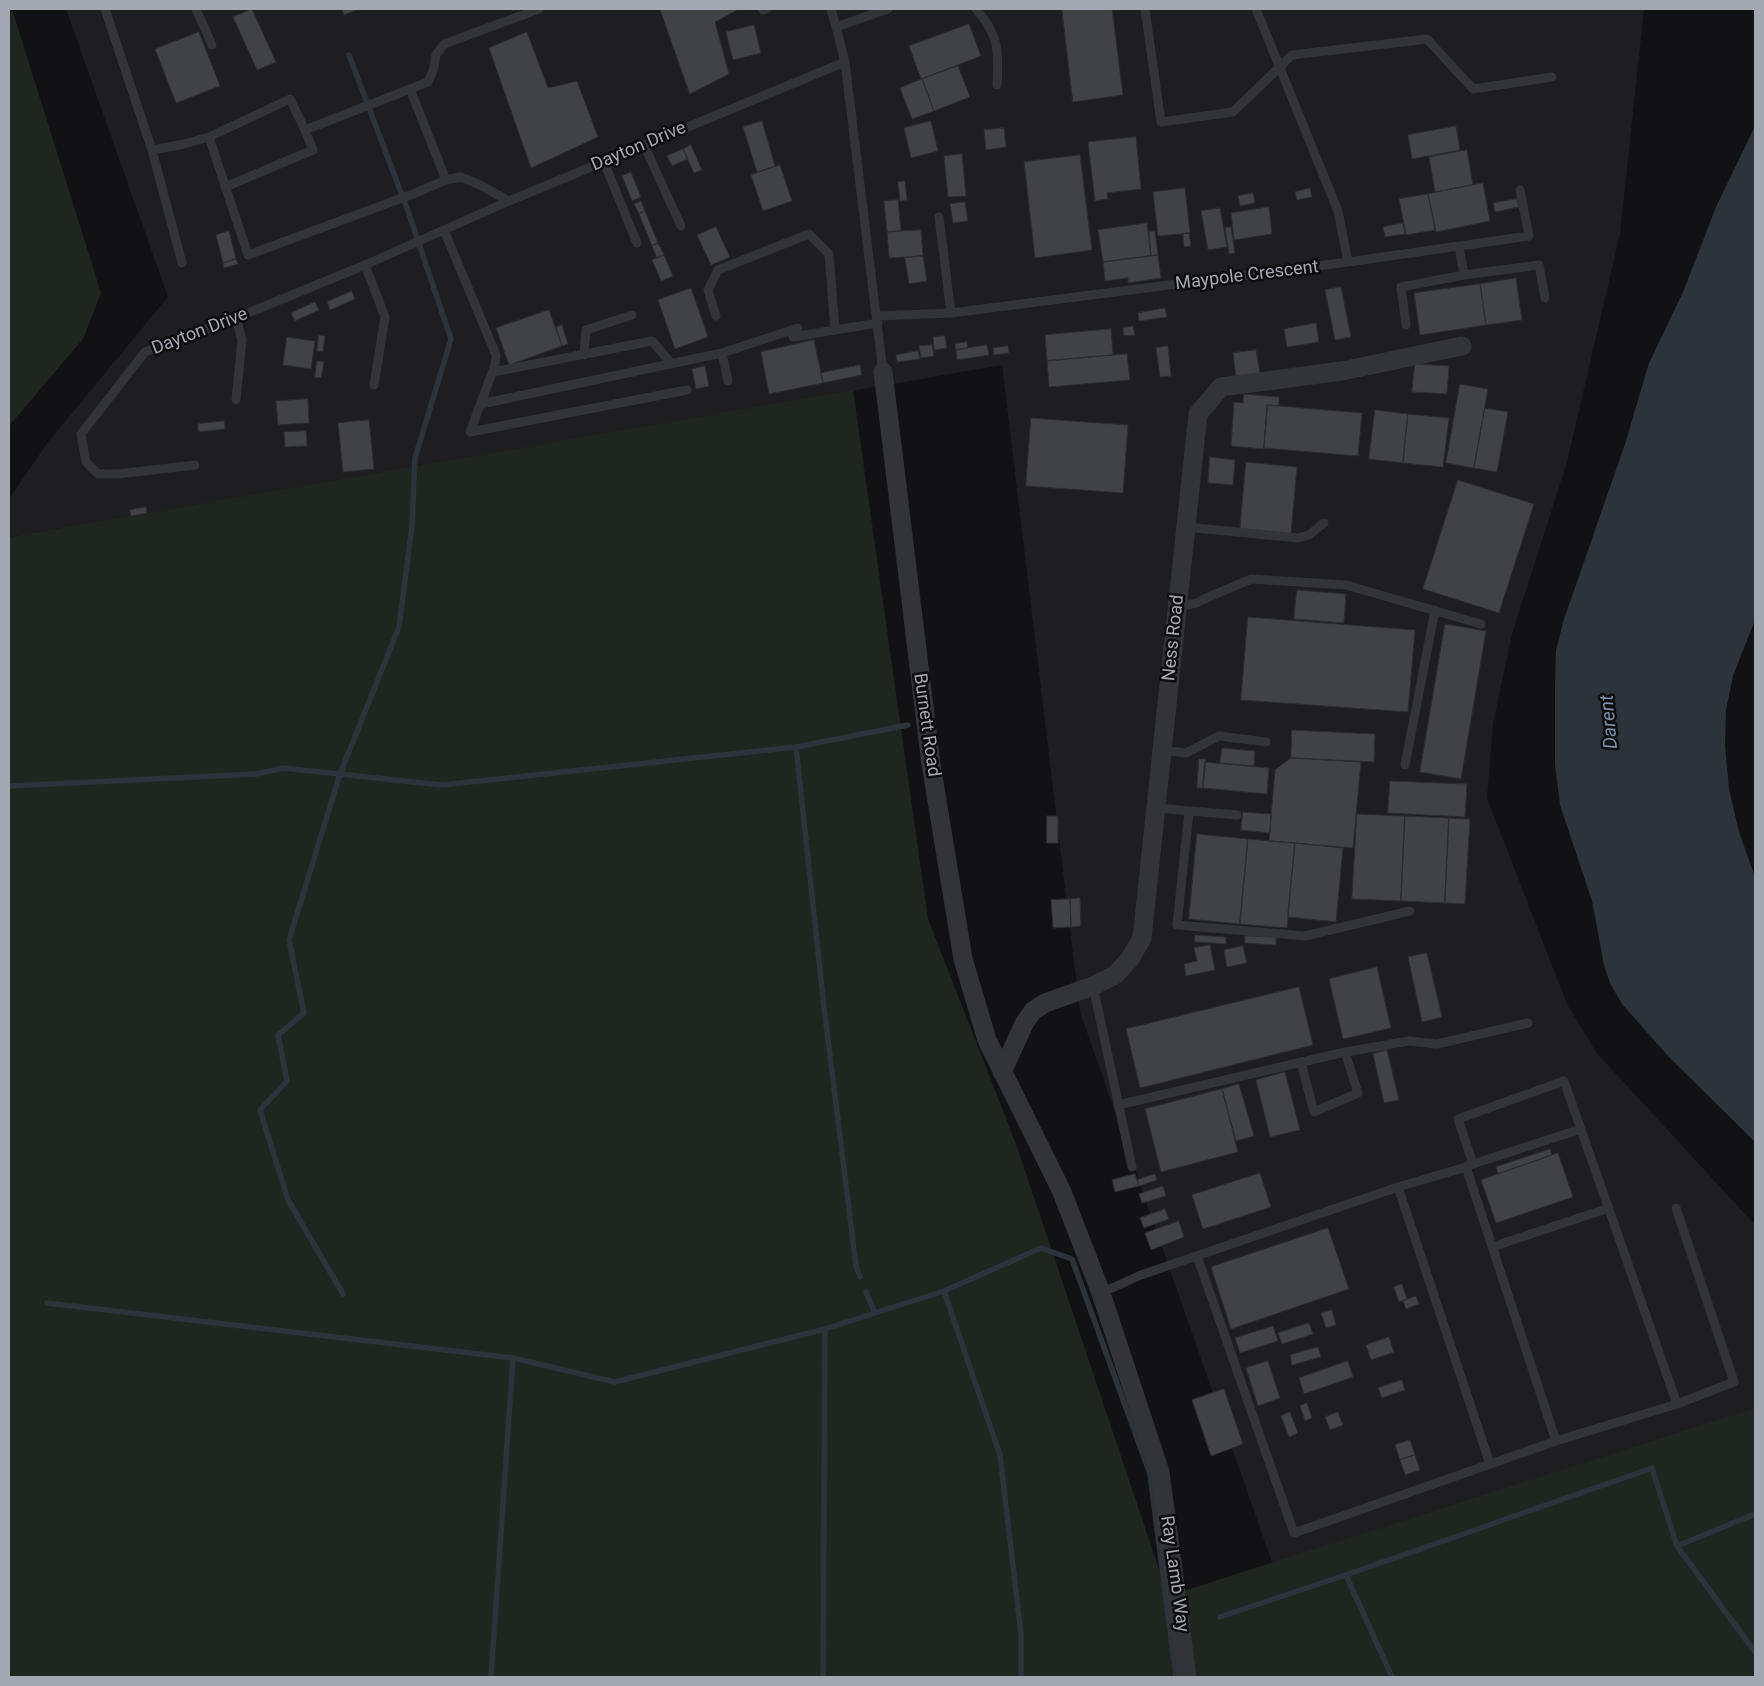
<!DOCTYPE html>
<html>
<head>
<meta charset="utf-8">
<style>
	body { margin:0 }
	#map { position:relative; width:1764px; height:1686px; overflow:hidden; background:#121214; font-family:Roboto,sans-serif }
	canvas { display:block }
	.frame { position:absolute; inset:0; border:10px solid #a4a8b3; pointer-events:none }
</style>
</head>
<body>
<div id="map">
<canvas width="1764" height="1686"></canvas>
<div class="frame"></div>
</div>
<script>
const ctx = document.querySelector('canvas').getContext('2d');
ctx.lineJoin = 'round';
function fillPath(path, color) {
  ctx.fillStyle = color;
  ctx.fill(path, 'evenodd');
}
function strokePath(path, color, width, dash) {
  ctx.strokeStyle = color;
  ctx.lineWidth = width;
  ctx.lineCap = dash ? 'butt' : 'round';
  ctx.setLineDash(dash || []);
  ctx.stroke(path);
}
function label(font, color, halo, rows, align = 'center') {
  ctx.font = font + ' Roboto,sans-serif';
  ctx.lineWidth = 5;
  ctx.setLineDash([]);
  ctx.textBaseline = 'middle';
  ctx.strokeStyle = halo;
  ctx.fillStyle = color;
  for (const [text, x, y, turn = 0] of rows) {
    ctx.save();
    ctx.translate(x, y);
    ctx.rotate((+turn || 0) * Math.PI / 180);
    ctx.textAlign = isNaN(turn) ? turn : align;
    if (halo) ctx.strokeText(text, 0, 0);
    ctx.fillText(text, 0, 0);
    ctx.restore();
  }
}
const built = new Path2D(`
	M66,9H1644L1620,234L1567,462L1512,634L1493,724L1487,798L1567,1004L1596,1052L1755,1225V1408L1274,1568L1080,1012L1002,365L9,537V499L48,442L168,297Z`);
const green = new Path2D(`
	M9,9H12L101,293L83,339L9,426Z
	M853,390L928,919L1016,1144L1168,1596L1755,1408V1677H9V537Z`);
const water = new Path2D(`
	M1755,126V620L1733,676L1726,710L1725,746L1729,789L1739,832L1755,877V1142L1668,1056L1622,1004L1610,983L1604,965L1592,901L1560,805L1555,765V684L1556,651L1563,622L1625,444L1649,363L1683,292L1716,207Z`);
const stream = new Path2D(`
	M796,747L824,1007L856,1266L860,1277
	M9,786L256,774L283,768L442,785L796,747L908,725
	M944,1291L1000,1455L1021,1634V1677
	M866,1292L875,1313
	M343,1294L288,1200L260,1110L287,1081L278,1035L304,1013L289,940L340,774L399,627L412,526L415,458L451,339L408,211L349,55
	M47,1303L513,1358L615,1382L825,1329L944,1291L1041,1248L1072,1259L1150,1474L1176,1677
	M1677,1546L1755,1514
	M1346,1575L1392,1677
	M1220,1617L1346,1575L1652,1468L1677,1546L1755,1652
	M491,1677L513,1358
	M823,1677L825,1329`);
const building = new Path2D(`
	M252,9L276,62L257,70L233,17Z
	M342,9H359L344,15Z
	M660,9H739L715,22L729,74L690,94Z
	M1062,9H1112L1123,95L1073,102Z
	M969,24L981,56L921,79L909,46Z
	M754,25L761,53L733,60L726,32Z
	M199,32L220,86L176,103L155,49Z
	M527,32L548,88L577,81L598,137L531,168L489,48Z
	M958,66L970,97L934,111L922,79Z
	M922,79L934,111L912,119L900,88Z
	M762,121L775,166L757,172L743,127Z
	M931,121L938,151L911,158L904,128Z
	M1456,126L1460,150L1412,159L1408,135Z
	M1004,128L1006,147L986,150L984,130Z
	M1136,137L1141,189L1107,193L1108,199L1095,201L1088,142Z
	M691,145L702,170L694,173L683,149Z
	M683,149L688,159L672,166L667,156Z
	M1467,150L1473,185L1435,192L1429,157Z
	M962,154L966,196L948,197L944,156Z
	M1080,155L1092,250L1035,258L1024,162Z
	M780,165L792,201L763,211L751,175Z
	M631,172L641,197L632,201L622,176Z
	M905,181L907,200L900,201L898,182Z
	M1483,183L1490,221L1436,232L1428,194Z
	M1185,188L1190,233L1158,236L1153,192Z
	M1310,188L1312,197L1297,200L1295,192Z
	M1253,193L1255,203L1240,206L1238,196Z
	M1428,194L1435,230L1406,235L1399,199Z
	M1517,199L1519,207L1495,212L1493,203Z
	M898,200L901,231L887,232L884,201Z
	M641,201L645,211L639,214L634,204Z
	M965,202L968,221L953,223L950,204Z
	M1269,207L1272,234L1234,240L1231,213Z
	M1220,208L1227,247L1208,250L1201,211Z
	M645,211L658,243L652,246L639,214Z
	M1147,223L1151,256L1103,262L1098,230Z
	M1403,223L1405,234L1385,237L1383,227Z
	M716,227L730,257L711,265L697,235Z
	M1231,227L1235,253L1229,254L1225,228Z
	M921,230L923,256L889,258L887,232Z
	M229,231L236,259L223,263L216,235Z
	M1155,231L1158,255L1151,256L1149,232Z
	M1189,233L1191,246L1184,247L1183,234Z
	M658,243L664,255L657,258L652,246Z
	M664,255L673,276L661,281L652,260Z
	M1158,255L1161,278L1128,283V278L1105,281L1103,262Z
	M923,256L927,281L909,284L905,258Z
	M236,259L238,264L224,268L223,263Z
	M1516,278L1522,320L1486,325L1480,284Z
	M1480,284L1486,325L1420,335L1414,293Z
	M1341,287L1351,337L1335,340L1325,290Z
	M691,288L708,337L675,349L658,300Z
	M352,291L355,299L330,310L327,302Z
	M315,302L319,310L295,321L291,313Z
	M1165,308L1167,317L1139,321L1138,313Z
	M549,310L562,346L509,365L496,328Z
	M1316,323L1319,342L1287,347L1284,329Z
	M562,325L568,344L562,346L556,327Z
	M1133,326L1135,335L1124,336L1123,328Z
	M1111,329L1113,355L1047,361L1045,335Z
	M319,335L325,336L323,352L317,351Z
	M945,336L947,348L934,350L933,337Z
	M287,337L315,341L311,369L283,365Z
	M814,340L823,383L769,394L761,352Z
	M967,342L968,348L956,350L955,344Z
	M932,345L934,356L921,358L919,346Z
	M987,345L989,355L957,360L956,350Z
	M1008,346L1009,353L994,355L993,348Z
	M1168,346L1171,376L1160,377L1156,348Z
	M1256,350L1260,374L1236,378L1233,353Z
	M918,351L920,359L897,362L896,355Z
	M1127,354L1130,380L1049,387L1047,361Z
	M317,361L324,362L321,378L315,377Z
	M1415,364L1449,366L1447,394L1412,392Z
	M860,365L862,375L823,383L821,373Z
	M705,366L709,386L696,389L692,369Z
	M1460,384L1488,389L1474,468L1446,463Z
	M1244,394L1279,397V406L1267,405L1264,449L1231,446L1234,402L1243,403Z
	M308,399L309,423L278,425L276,401Z
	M1268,405L1362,413L1358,456L1264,448Z
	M1485,408L1508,412L1497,472L1474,468Z
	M1375,410L1408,414L1403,463L1369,459Z
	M1408,414L1449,418L1443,467L1403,463Z
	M1031,418L1128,425L1123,493L1026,486Z
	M369,420L374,469L343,472L338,423Z
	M224,421L225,429L198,432V424Z
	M306,431L307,446L285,447L284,432Z
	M1210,457L1235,460L1233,485L1208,483Z
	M1246,462L1297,467L1291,534L1240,530Z
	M1458,480L1534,504L1499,613L1423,589Z
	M146,507L147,513L131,516L130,510Z
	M1297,590L1346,594L1344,623L1294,619Z
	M1248,617L1415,630L1408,712L1241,700Z
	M1445,624L1486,631L1461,779L1420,772Z
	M1292,730L1375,734L1374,762L1291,758Z
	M1222,748L1255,751L1254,766L1220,763Z
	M1291,758L1361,762L1353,848L1269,841L1275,770Z
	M1199,759H1206L1203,788H1197Z
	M1205,762L1269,768L1267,794L1203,788Z
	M1390,781L1467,784L1465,817L1388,813Z
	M1243,812L1271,814L1270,833L1241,830Z
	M1357,814L1405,816L1401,901L1352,899Z
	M1047,816H1058V843H1047Z
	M1405,816L1449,818L1445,903L1401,901Z
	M1449,818L1470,819L1465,904L1445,903Z
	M1197,834L1248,839L1240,924L1189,919Z
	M1248,839L1295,843L1287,928L1240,924Z
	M1295,843L1343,848L1336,922L1288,917Z
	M1080,898L1081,926L1071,927L1070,899Z
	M1070,899L1071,927L1053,928L1051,900Z
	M1195,935L1226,937V944L1195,942Z
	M1245,936L1276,937V945L1245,943Z
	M1210,945L1215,970L1186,976L1184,964L1197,961L1194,948Z
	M1243,946L1247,963L1227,967L1224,950Z
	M1427,953L1442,1017L1422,1022L1408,957Z
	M1377,967L1391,1028L1343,1039L1329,979Z
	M1299,987L1313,1045L1140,1088L1126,1029Z
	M1387,1050L1399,1100L1384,1103L1373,1054Z
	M1285,1072L1300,1130L1270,1137L1256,1080Z
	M1239,1084L1254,1136L1236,1141L1222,1089Z
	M1222,1089L1238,1152L1161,1172L1145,1109Z
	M1550,1149L1552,1155L1498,1174L1496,1167Z
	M1558,1153L1573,1197L1496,1223L1481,1180Z
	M1260,1173L1271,1207L1203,1229L1192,1195Z
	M1135,1174L1139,1186L1115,1192L1112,1180Z
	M1155,1174L1157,1180L1139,1186L1137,1180Z
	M1163,1186L1166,1196L1142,1203L1139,1194Z
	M1165,1209L1169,1219L1144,1228L1140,1218Z
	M1179,1221L1184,1237L1151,1250L1145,1233Z
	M1328,1228L1349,1289L1231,1329L1211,1267Z
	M1402,1284L1407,1299L1399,1302L1394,1287Z
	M1416,1296L1419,1304L1406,1309L1403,1301Z
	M1332,1310L1336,1325L1326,1328L1321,1313Z
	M1309,1323L1313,1334L1282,1344L1278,1333Z
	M1273,1326L1278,1341L1240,1353L1235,1338Z
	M1389,1337L1394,1352L1371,1360L1366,1345Z
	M1318,1347L1321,1357L1292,1365L1290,1355Z
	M1268,1361L1280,1398L1258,1406L1246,1368Z
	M1348,1361L1353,1377L1304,1394L1299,1378Z
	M1402,1380L1405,1390L1382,1398L1378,1388Z
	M1224,1389L1243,1444L1211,1456L1192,1400Z
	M1307,1403L1312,1418L1305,1421L1300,1406Z
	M1290,1412L1298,1433L1289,1437L1281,1416Z
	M1338,1412L1343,1425L1330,1430L1325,1417Z
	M1410,1440L1415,1455L1400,1460L1395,1445Z
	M1415,1455L1420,1470L1405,1475L1400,1460Z`);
const service = new Path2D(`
	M105,9L152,150L184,144L209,137L290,99L305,130
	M196,9L212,45
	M831,9L836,27
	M976,9C999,34 999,53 997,85
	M1145,9L1161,122L1233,112L1292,55L1427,39L1473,89L1552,77
	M763,10L767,9
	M410,89L428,82L434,68L436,55L444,44L539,9
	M209,137L248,255L413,194L446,180L461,177L478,184L509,201
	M644,145L681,226
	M152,150L182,263
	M604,162L637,243
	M225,187L313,150L305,130L410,89L446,180
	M939,217L951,313
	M444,230L496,355L495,365L470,432L687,390
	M1348,262L1529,236L1520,190
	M365,265L385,317L374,385
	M1464,275L1539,265L1545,298
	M716,316L708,290L718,270L809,234L829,254L835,330
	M877,316L951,313L1348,262L1338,211L1256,9
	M1406,325L1401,287L1464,275L1459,246
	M793,337L878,323
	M722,353L798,328
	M584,355L586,330L632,315
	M493,372L652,341L672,364
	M883,372L845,62L836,27L888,9
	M236,400L242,340L236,318
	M481,404L722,353L728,381
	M195,465L117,474H98L86,462L81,434L145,352L236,318L365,265L509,201L845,62
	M1186,527L1298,538L1309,535L1324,523
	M1177,606L1197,603L1202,600L1251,579L1346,585L1481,624
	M1162,750L1186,753L1219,736L1266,742
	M1405,765L1435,610
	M1156,808L1237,815
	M1189,812L1177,925L1305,936L1410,911
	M1093,986L1132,1167
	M1301,1062L1314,1112L1358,1093L1345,1052
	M1118,1105L1345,1052L1409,1041L1437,1044L1528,1023
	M1473,1164L1581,1129
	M1398,1187L1490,1464
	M1676,1208L1734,1382L1677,1404
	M1492,1247L1609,1208
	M1197,1256L1294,1533L1556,1441L1677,1404L1564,1081L1458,1119L1473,1164L1466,1167
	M1101,1293L1141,1275L1398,1187L1466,1167L1556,1441`);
const minor = new Path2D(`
	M883,372L931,764L963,959L987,1040L1062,1192L1101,1293L1160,1472L1187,1677
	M1002,1072L1025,1022L1033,1011L1045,1003L1093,986L1115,975L1130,959L1142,938L1198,414L1221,387L1342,371L1462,346`);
const streetNames = [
	["Dayton Drive",639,147,-23],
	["Maypole Crescent",1247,276,-7],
	["Dayton Drive",200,332,-21],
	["Ness Road",1174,638,-84],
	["Burnett Road",926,725,82],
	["Ray Lamb Way",1174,1574,82]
];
const waterNames = [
	["Darent",1610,722,-95]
];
fillPath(built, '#1e1e20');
fillPath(green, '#1f2620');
fillPath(water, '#2c333b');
strokePath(stream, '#2c333b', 5.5);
fillPath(building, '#414246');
strokePath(building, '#2c2c2f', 1);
strokePath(service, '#333438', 9);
strokePath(minor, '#333438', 19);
label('18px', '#a4a8b3', '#0d0d0e', streetNames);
label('italic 19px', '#7d92ad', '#0d0d0e', waterNames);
</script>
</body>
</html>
